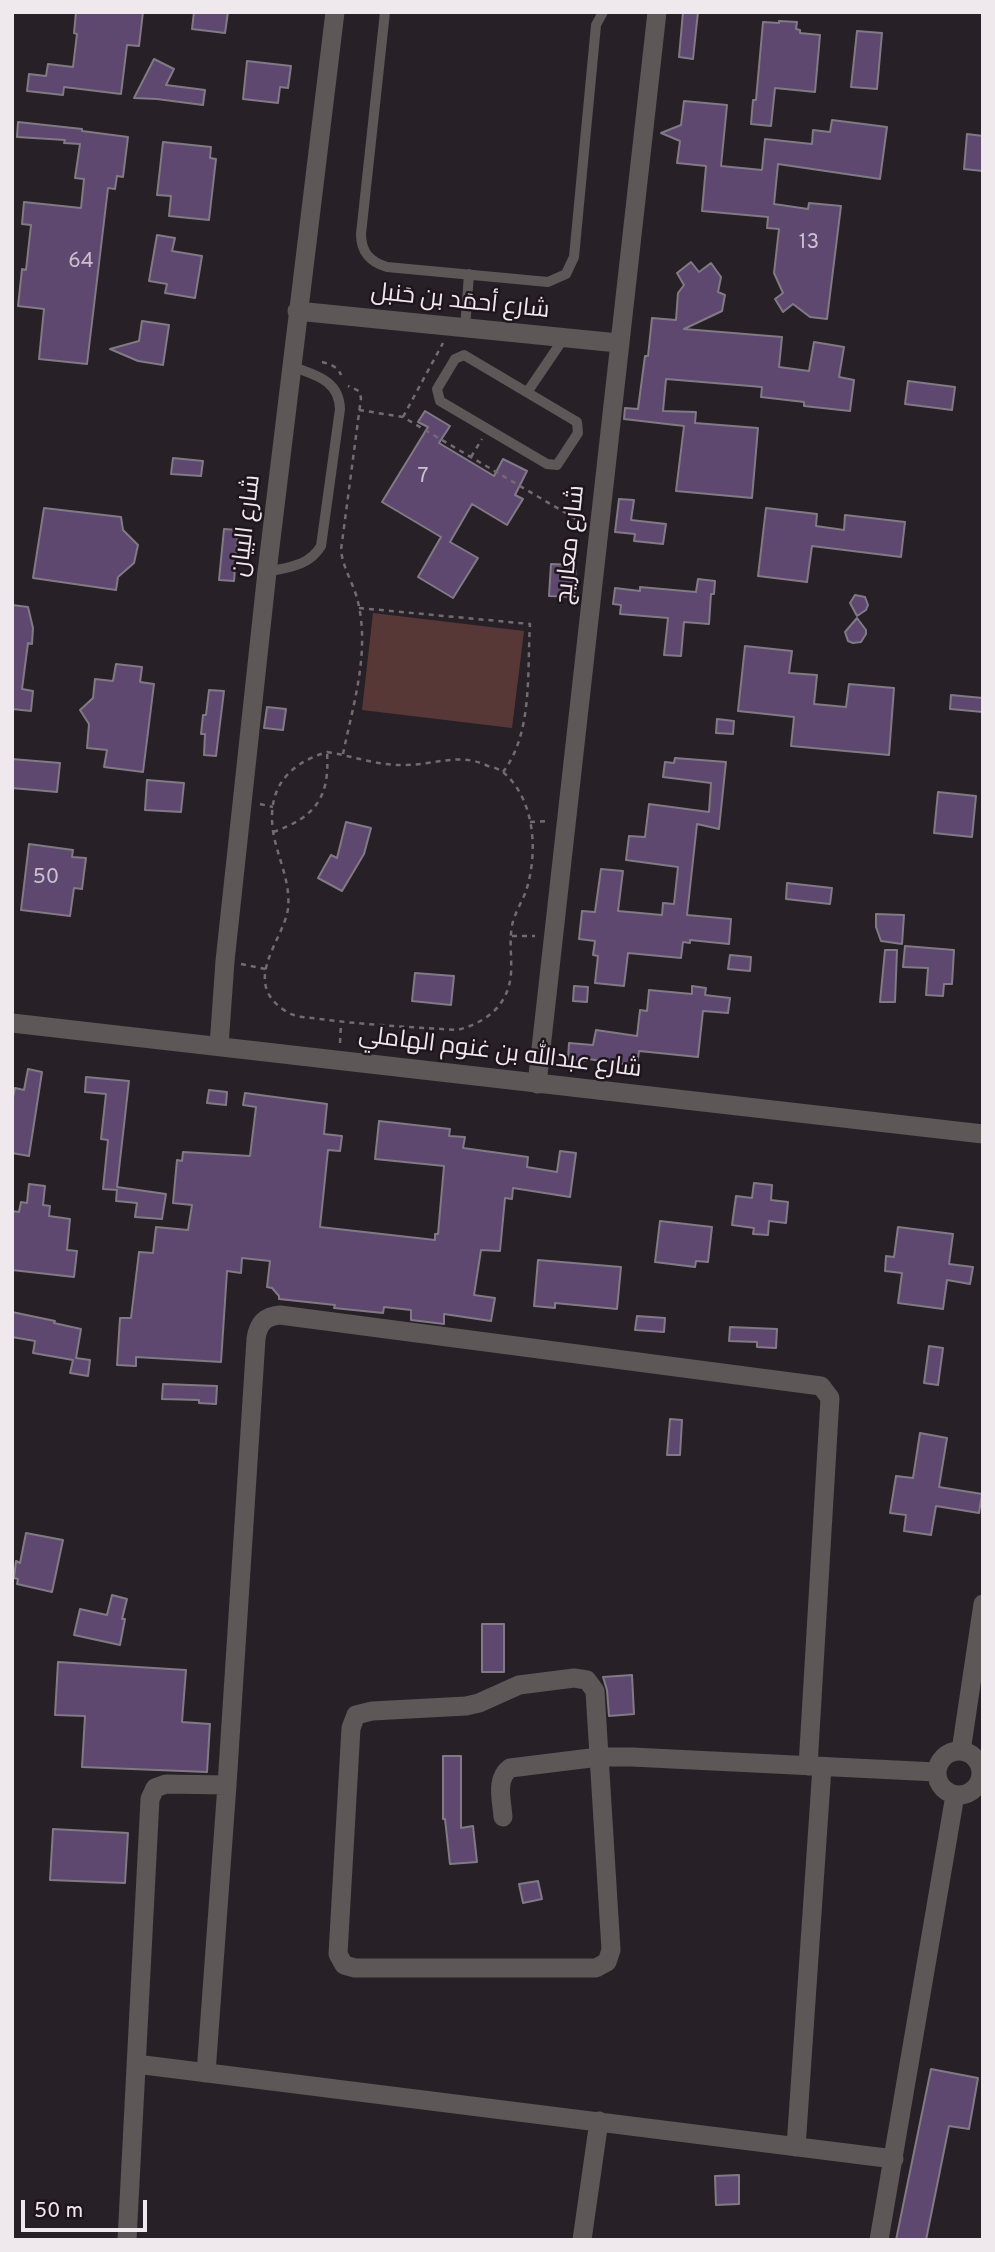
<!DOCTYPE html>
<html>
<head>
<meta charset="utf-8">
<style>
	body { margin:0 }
	#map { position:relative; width:995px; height:2252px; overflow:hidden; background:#282027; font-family:Overpass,sans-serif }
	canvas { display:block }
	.frame { position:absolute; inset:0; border:14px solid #efe9ee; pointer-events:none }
	.scale { position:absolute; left:21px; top:2200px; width:126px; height:32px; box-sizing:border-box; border:4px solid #efe9ee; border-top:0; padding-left:9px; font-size:21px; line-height:24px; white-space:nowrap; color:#efe9ee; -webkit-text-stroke:5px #1f161d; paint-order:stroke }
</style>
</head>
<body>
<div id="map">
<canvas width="995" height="2252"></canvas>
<div class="frame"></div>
<div class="scale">50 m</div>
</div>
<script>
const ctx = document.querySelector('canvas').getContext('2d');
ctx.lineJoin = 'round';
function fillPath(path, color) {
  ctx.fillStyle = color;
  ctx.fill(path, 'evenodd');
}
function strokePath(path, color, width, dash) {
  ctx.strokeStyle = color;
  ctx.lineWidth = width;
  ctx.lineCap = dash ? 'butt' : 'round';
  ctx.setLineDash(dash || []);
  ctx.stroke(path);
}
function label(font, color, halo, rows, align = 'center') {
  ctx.font = font + ' Overpass,Cairo,sans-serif';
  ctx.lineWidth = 5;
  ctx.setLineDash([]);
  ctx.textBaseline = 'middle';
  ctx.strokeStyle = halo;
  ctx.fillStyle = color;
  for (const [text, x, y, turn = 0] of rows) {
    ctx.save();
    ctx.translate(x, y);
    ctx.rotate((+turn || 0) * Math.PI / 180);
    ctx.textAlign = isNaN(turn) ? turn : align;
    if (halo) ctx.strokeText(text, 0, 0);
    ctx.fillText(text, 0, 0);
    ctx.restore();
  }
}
const green = new Path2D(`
	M373,613L524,631L512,728L362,710Z`);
const building = new Path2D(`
	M76,12H143L139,46L127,45L121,94L64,87L63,95L27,91L29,74L46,76L48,64L73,67L77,34L74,33Z
	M194,12H228L225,33L192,29Z
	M683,12H698L693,59L679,57Z
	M779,21L797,22L796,29L800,30V33L820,35L815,92L775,88L771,126L751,124L753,100H756L763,22L779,23Z
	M857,31L882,33L877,89L851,87Z
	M154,59L174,69L166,85L205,90L203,105L157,99L134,98Z
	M247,61L291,66L288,88L280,87L278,103L243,99Z
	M684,101L727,105L721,166L762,170L765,139L812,144L813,130L830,132L832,120L887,127L880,179L778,164L774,204L808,209L809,203L841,206L827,319L810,317L793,304L783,312L775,299L783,293L774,273L779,229L767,228L768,217L702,211L706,166L677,163L680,141L661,133L681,125Z
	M18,122L82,129V131L128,137L123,177L117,176L115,189L108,188L87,364L39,359L44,309L18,306L22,269L26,270L31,225L22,224L24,202L81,208L84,179L75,178L80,144L64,143L65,140L17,137Z
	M967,134L983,136V171L964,169Z
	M163,142L211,147L210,158L216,159L209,220L169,216L171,196L157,195Z
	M157,235L175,238L172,251L202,256L195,298L165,293L167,284L149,281Z
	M691,262L699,272L711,263L721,277L718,292L725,295L722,311L684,329L782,337L779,367L809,371L814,342L844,347L839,377L854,380L850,411L804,406V402L761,397L762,387L666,379L663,411L696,412L695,423L758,428L752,498L676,491L684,426L624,419L625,408L638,409L645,356H648L652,318L676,320L678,293L684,285L677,273Z
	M142,321L169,325L163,365L138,361L110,349L139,341Z
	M908,381L955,387L952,410L905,404Z
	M425,411L450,426L439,443L494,476L503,459L527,471L515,495L523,499L507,525L472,504L450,542L478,558L453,598L418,577L441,537L382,502L428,427L418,422Z
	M173,458L203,461L201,476L171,474Z
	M619,499L634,500L631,520L666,524L663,544L634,541L635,534L615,532Z
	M44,508L121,517L123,530L138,545L134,563L118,577L116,590L33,578Z
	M766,508L817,514L816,526L844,530L845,515L905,522L901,557L812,546L807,582L758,576Z
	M224,529L238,530L234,581L219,580Z
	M551,564L576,565L574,597L549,596Z
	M698,579L715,581L714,594H711L709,624L684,622L681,656L664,655L668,618L620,614L621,605L613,604L615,588L640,591V587L696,592Z
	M855,595L865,597L868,605L866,610L857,616L850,603Z
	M12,605L28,607L33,628L32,644L28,643L22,689L33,691L31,711L12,709Z
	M857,618L866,630V634L861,642L853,643L848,641L845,632Z
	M745,646L792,651L789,673L817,675L814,704L846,707L849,684L894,688L889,755L791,746L794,717L738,711Z
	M116,664L142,667L140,682L154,684L143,772L104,767L107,750L87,748L89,724L80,710L93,698L95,679L113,681Z
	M209,690L224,691L216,756L204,755L205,734H201L203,715H206Z
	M951,695L983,698V712L950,709Z
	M267,707L286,709L283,730L264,728Z
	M717,719L734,721L733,734L716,733Z
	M675,758L726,762L719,829L697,824L687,915L731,919L729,944L690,940V943L683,942L681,958L628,953L624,986L595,983L598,956L593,955L595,941L579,939L582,911L595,912L601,869L623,871L618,911L662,915L663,903L674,904L678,867L626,860L629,836L645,837L649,804L709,812L711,783L663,777L665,762L674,763Z
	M12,759L60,763L57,792L12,788Z
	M147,780L184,783L181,812L145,810Z
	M938,792L976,796L972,837L934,833Z
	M346,822L371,828L364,854L342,891L318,878L331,855L337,858Z
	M29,844L73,850L72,857L86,858L82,889L74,888L70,916L21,910Z
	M787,883L832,888L830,904L786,899Z
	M876,914L904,915L902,944L881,941L876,927Z
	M905,946L954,950L952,984H944L943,996L926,995L928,968L903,967Z
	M885,950H897L895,1002H880Z
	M730,955L751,957L750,971L728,969Z
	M415,973L454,976L451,1005L412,1001Z
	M574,986L588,987L587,1002L573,1001Z
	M692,986L706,988L705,995L730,998L728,1013L703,1011L698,1057L639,1051L637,1066L588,1059V1061L568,1059L569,1043L593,1045L596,1030L637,1036L640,1010L647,1011L649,990L692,994Z
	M28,1069L42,1072L29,1156L12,1153V1102L15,1088L24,1090Z
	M86,1077L129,1081L117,1187L166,1194L162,1219L135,1217L137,1203L116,1201L117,1190L103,1189L108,1140L101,1139L106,1094L85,1092Z
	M209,1090L227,1092L226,1105L207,1103Z
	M245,1093L327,1104L324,1134L342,1136L340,1151L328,1150L320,1227L435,1240V1234H438L444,1166L375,1159L379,1121L450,1129L449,1136L465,1137L463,1148L528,1157L527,1167L557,1172L560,1151L576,1153L570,1197L513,1188L512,1199L505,1198L500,1251L481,1250L474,1295L495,1298L491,1321L444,1314V1324L411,1320V1310L384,1307L383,1313L334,1308L335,1305L279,1299V1296L272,1288L267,1287L270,1261L242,1258L241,1273L227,1271L221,1362L136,1357V1366L117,1365L120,1318H131L139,1252L153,1253L156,1227L188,1230L192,1205L173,1203L177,1160L182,1161L183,1152L250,1156L256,1107L243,1105Z
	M754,1183L772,1185L771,1200L788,1202L786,1223L769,1221L768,1235L753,1234L754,1228L732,1225L736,1196L752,1198Z
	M29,1184L45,1186L43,1205L50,1206L49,1216L70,1219L67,1250L77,1251L74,1277L12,1270V1211L19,1212L21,1202L27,1203Z
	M660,1221L712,1227L708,1262L696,1261L695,1267L655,1262Z
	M898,1227L953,1234L949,1264L973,1267L970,1284L947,1280L943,1309L898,1303L902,1273L885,1271L886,1256L894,1257Z
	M538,1260L621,1267L617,1309L555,1303V1308L534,1306Z
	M12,1312L55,1321L54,1323L81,1329L76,1358L90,1360L88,1376L70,1373L73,1360L33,1353L35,1341L12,1337Z
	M637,1316L665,1318L664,1332L635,1330Z
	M730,1327L777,1329L776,1348L757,1347V1342L729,1341Z
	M929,1346L943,1348L938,1385L924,1383Z
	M163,1384L217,1386L216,1404L199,1403V1400L162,1399Z
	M670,1419L682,1420L680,1455H667Z
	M920,1433L947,1438L939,1487L982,1494L979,1513L936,1506L931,1535L904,1531L906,1515L890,1513L896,1476L913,1478Z
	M26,1533L63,1540L52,1592L17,1584L18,1579L14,1578L16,1561L20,1563Z
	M112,1595L127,1599L122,1619H125L120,1645L74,1635L80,1609L107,1615Z
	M482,1624H504V1672H482Z
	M58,1662L186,1670L182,1722L210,1724L207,1772L82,1767L85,1716L55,1715Z
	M632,1675L634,1714L609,1716L607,1690L603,1677Z
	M443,1756H461V1828L473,1826L477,1862L450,1864L445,1819H443Z
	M53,1829L128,1833L125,1883L50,1880Z
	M538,1881L542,1899L523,1903L519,1884Z
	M931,2069L978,2078L969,2129L949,2126L926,2240H896Z
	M739,2175V2204L716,2205L715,2176Z`);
const path = new Path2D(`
	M322,362C330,364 338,367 341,375
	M359,410L403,417L581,522
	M403,417L443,343
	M471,457L482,439
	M359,608L530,624C527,672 533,733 503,772
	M327,752C353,756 378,766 405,765C435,765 459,752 488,766C493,767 499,769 503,772C536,800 538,854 526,891C522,902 514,914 512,926C509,942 512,957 511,973C509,1005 486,1023 457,1030C411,1027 365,1025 320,1019C307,1017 295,1018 284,1010C241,981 283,941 288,909C291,881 277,857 273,831C267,788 288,764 327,752Z
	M343,754C353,705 370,653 358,602C354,584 343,569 341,550L361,398L359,391L348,386
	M260,804L273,807
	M530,822L548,821
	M273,832C316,817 330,797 327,752
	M512,936H535
	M241,964L266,969
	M340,1043L341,1023`);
const service = new Path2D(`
	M385,12L361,234C361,252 370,262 387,267L548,282L566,274L574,257L596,25L603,12
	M465,328L469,274
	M464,355L577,422L578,433L557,465L547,464L440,401L437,389L455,359Z
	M528,391L564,338
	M267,572C289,567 309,566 321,546L340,409C339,379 314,375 291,366`);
const minor = new Path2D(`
	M297,311L618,343
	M12,1023L983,1134
	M219,1046L225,961L267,572L335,12
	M537,1084L657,12
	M574,1678L587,1680L595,1691L611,1950L607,1962L596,1968H355L344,1965L338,1954L351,1728L356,1715L372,1711L466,1706L479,1703L519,1685Z
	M937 1773a22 22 0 1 1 44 0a22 22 0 1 1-44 0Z
	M961,1751L983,1604
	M503,1817C502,1801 495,1779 510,1768L599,1757H632L936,1772
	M136,2064L894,2159
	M206,2073L227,1785L256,1339C258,1324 265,1316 280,1315L821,1386L830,1398L808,1766
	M796,2147L822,1767
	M127,2240L150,1799L155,1788L166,1784L227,1785
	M582,2240L599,2121
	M879,2240L955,1795`);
const numberNames = [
	["13",809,244],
	["64",81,263],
	["7",423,478],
	["50",46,879]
];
const streetNames = [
	["شارع أحمَد بن حَنبل",460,303,6],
	["شارع البيان",248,526,-83],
	["شارع معاريج",572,545,-84],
	["شارع عبدالله بن غنوم الهاملي",500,1054,7]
];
fillPath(green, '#583837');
fillPath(building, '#5e486f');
strokePath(building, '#807a85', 2);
strokePath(path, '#726b71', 2.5, [5, 5]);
strokePath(service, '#5d5758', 10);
strokePath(minor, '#5d5758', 19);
label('21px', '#cbc1ce', null, numberNames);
label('24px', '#efe9ee', '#1f161d', streetNames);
</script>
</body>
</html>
